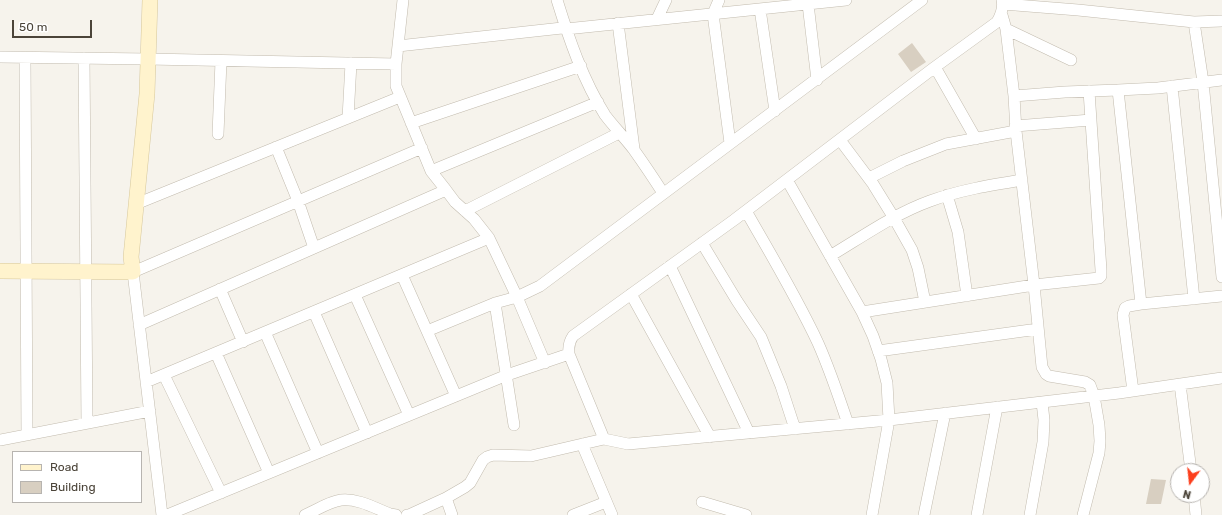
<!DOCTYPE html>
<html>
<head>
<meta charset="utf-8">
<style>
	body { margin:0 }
	#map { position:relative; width:1222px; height:515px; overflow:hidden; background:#f6f3ec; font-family:Rubik,sans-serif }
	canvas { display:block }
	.legend { position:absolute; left:12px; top:451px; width:130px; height:52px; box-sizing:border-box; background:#fff; border:1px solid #b7b4b0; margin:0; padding:5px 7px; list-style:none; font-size:12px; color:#4b4439 }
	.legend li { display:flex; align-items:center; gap:8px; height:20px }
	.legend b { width:20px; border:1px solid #b7b4b0 }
	.north { position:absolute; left:1170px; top:463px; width:40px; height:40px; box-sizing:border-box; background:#fff; border:1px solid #b7b4b0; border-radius:50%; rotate:195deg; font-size:11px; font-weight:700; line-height:16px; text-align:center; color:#4b4439 }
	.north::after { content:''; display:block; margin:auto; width:14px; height:18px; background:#fc3f1d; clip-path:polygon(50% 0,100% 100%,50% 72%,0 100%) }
	.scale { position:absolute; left:12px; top:20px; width:80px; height:18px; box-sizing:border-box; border:2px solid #4b4439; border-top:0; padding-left:5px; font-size:12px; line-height:14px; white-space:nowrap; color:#4b4439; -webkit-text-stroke:3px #fff; paint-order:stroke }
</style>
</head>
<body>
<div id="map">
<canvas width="1222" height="515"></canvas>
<ul class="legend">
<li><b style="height:5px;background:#fff3cd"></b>Road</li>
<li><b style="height:11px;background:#d8cfc1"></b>Building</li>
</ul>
<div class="north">N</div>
<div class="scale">50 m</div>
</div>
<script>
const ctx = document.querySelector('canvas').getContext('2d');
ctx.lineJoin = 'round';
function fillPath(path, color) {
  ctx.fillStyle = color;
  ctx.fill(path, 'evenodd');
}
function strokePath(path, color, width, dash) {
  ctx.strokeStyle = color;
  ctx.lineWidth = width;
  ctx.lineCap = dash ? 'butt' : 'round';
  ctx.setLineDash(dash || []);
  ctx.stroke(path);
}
const building = new Path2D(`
	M912,43L926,62L911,72L898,54Z
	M1151,479L1166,480L1161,504H1146Z`);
const street = new Path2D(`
	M557,0C569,39 583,80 605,115C614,127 625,138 634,150C644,164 654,179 663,193
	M719,0L713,14L730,143
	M808,4L817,80
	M1003,4L1078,10L1194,22L1222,21
	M760,9L775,111
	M1002,15L1006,29L1014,96L1016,131L1034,285L1042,367L1046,374L1049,376L1085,382L1090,385L1094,396L1099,425L1100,441L1099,453L1083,515
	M657,19L666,0
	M1194,22L1203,82L1222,277
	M618,23L634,149
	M1006,29L1071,60
	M398,46L562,28L566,29L846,0
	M0,57L148,59L396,64
	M25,58L27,435
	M84,58L87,423
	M935,67L976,139
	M1172,86L1194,299
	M1118,90L1141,304
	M1014,96L1065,92L1118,90L1158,88L1222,80
	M348,118L351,63
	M411,123L581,66
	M1015,126L1091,120
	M218,134L221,61
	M840,140L873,184L894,218L912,250L918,268L925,302
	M276,147L298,201L314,248
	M431,171L598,102
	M869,178L903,161L946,144L1016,131
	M787,180L862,312L873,336L881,359L887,383L889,420L872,515
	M446,190L455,202L474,219L489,238L517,297L545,363
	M947,195L958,232L967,296
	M136,204L400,97
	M465,211L619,133
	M746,211C771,255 797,298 818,343C830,370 839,397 848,424
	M702,243L737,301L761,337L781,386L795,429
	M830,256C862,237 894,214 930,201C960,190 991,185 1022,180
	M670,266L749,433
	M402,275L456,396
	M220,289L243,342
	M631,294L710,437
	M355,295L409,415
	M495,303L514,425
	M314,312L367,433
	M862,312L1034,285L1099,278L1101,276V270L1089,91
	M139,325L446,190L431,171L396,86V64L403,0
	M427,331L495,303L517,297L540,286C667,190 795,96 922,0
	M265,332L318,453
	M878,351L1038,329
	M216,353L269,473
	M164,375L221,493
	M146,382L489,238
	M1180,384L1191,471
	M1133,391L1123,315L1125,308L1129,306L1141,304L1222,296
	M604,439L569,354C568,347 569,342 573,336L734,220L935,67L997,22C1001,15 1004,8 1002,0
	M0,440L150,411
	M582,444L612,515
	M1194,495L1196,515
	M446,498L452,515
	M702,502L746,515
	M162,515L133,272L422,148
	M167,515L507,375L569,354
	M305,515C317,510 328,502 341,500C357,498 375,508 390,514L396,515
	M407,515H409L446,498L465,487L470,483L483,460L487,457L493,455L531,456L604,439L628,444L889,420L1119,393L1222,378
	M573,515L606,502
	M924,515L945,413
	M977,515L997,407
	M1030,515L1043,442L1044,420L1042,402`);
const secondary = new Path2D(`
	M0,271L133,272L131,257L147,94L150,0`);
fillPath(building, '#d8cfc1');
strokePath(street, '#c2bbae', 12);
strokePath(secondary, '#d6c79b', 16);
strokePath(street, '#fff', 11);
strokePath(secondary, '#fff3cd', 15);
</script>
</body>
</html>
